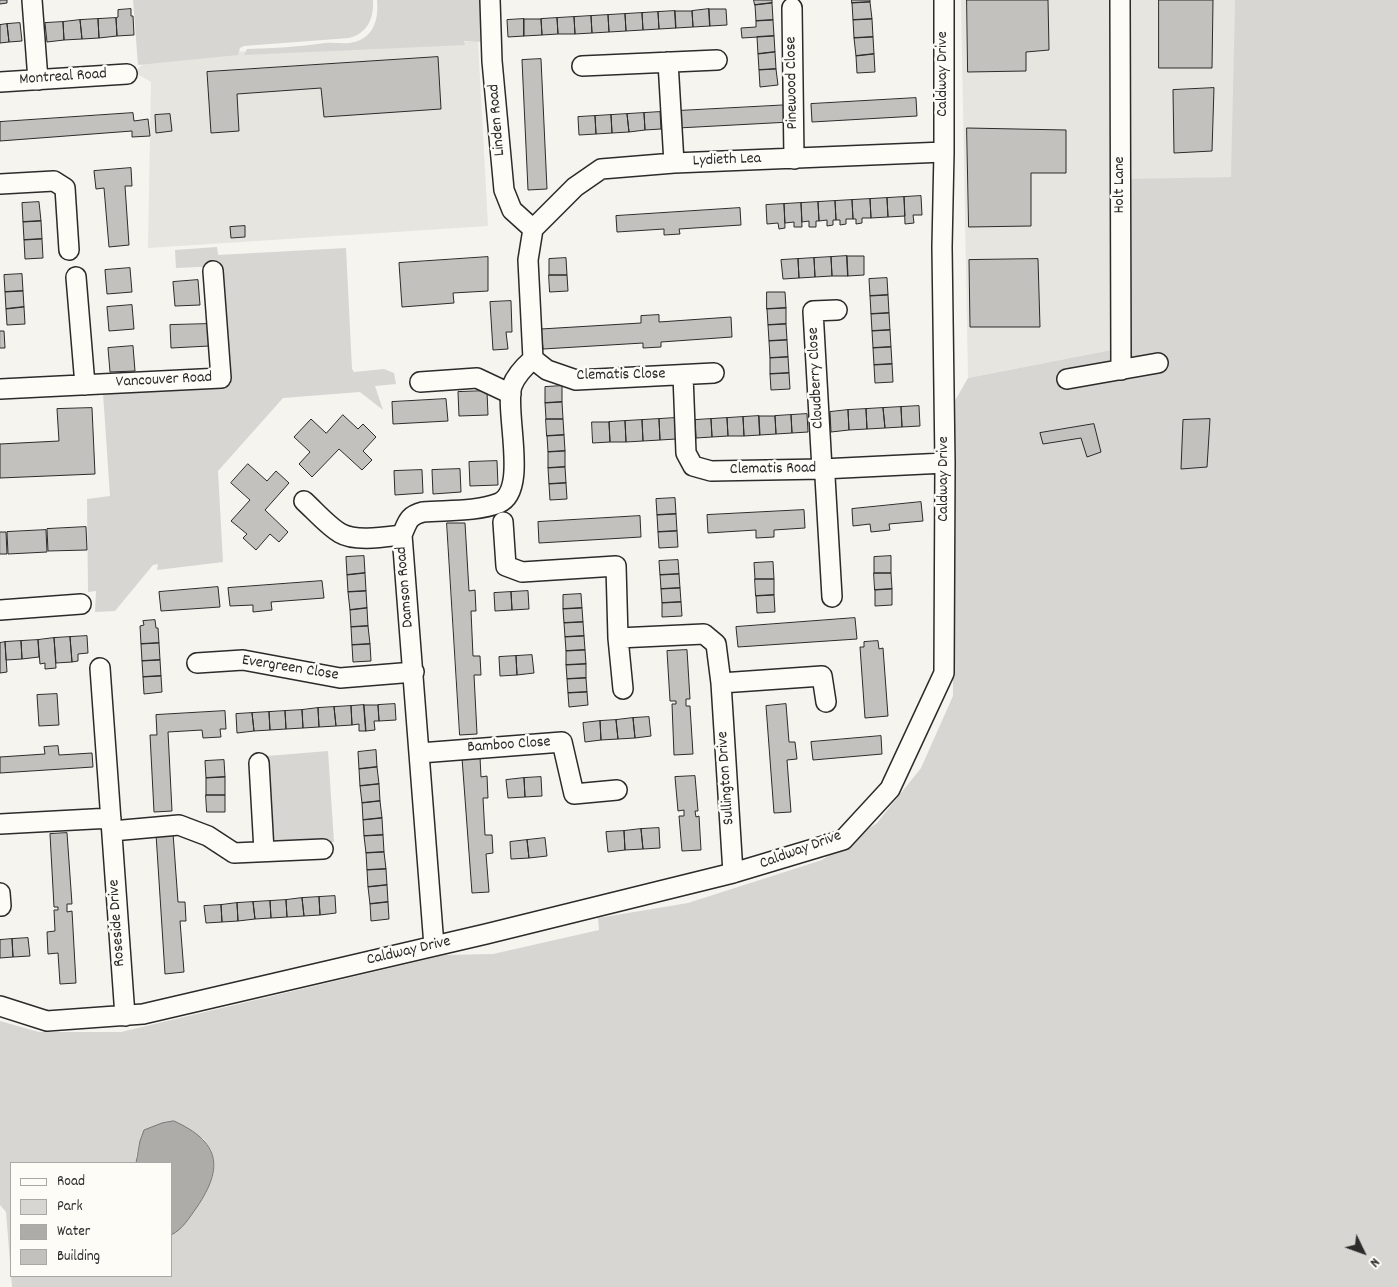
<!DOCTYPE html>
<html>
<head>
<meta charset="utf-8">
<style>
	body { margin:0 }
	#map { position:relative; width:1398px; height:1287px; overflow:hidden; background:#f5f4ef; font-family:Dekko,sans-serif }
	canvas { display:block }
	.legend { position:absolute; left:10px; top:1162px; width:162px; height:115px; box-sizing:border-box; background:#fdfcf7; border:1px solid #a9a8a5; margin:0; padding:6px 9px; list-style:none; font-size:15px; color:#2b2b2b }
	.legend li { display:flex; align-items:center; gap:10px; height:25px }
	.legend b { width:25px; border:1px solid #a9a8a5 }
	.north { position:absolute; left:1338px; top:1227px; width:50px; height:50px; -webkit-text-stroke:4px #fdfcf7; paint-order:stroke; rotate:132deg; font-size:14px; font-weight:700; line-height:20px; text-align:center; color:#2b2b2b }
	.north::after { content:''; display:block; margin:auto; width:18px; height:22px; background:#2b2b2b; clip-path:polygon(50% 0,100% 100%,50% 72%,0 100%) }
</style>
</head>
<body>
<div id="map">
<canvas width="1398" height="1287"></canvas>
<ul class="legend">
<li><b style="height:6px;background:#fdfcf7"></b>Road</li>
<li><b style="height:14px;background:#d7d6d2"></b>Park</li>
<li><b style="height:14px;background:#adaca9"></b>Water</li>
<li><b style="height:14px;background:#c2c1be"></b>Building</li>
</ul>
<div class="north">N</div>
</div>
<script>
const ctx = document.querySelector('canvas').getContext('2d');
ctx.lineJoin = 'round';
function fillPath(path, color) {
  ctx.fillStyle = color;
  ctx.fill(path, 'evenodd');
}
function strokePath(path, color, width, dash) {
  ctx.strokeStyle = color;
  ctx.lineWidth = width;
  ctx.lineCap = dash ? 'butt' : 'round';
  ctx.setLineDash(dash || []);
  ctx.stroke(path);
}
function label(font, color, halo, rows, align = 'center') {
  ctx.font = font + ' Dekko,sans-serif';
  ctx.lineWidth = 5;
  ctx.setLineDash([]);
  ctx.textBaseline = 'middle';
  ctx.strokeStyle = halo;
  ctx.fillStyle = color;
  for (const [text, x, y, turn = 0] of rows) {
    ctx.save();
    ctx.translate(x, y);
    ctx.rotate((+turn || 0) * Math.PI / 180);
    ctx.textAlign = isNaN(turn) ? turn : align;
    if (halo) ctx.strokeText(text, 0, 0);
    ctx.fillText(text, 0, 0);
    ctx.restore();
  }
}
const built = new Path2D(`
	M961,0H1235L1232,177L1128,180L1132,346L968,378Z
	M478,41L488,226L148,248L151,82L134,72L147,61L207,53Z`);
const green = new Path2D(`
	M133,0H373C374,18 368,33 349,38L244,46L240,48L238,55L138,65Z
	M377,0H480L483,42L464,41L465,45L244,55L247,49C273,48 299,47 325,43C333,42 341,44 349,43C373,40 379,21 377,0Z
	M1235,0H1398V1287H12L6,1212L0,1205V1021L39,1032H121L445,955L493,954L599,930L598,918L688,903L822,860L877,823L921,768L953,696V404L968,378L1132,346L1128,179L1231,177ZM142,1135L203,1138L211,1150L214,1165L212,1177L171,1235V1276H11V1163H136V1156Z
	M217,247L218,255L346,248L352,369L354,372L384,369L394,373L396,384L375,386L383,410L360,392L283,398L218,471L223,562L157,570L158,564L153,565L115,611L95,612L96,591L88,592L87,499L110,496L103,393L231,384L220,266L176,268L175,250Z
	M328,751L334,842L282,844L276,842L270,832L267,756Z`);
const water = new Path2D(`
	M174,1121C220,1142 224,1167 197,1207C189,1218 183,1229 171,1235V1163H136L140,1141L144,1130L162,1123Z`);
const building = new Path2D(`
	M0,0H7V3L0,4Z
	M754,0H772V3L755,5Z
	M852,0H870V2L852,3Z
	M967,0H1048L1049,50L1026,52V71L968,72Z
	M1159,0H1213L1212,68H1159Z
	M870,2L872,19L853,20L852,3Z
	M772,3L773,20L756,21L755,5Z
	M131,9V16H133L134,35L117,36L116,18L118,17V10Z
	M709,9H726L727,25L710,26Z
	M709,9L710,26L693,27L692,11Z
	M675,11L676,28L659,29L658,12Z
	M675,11H692L693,27L676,28Z
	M658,12L659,29L643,30L642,13Z
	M642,13L643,30L626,31L625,14Z
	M625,14L626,31L609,32L608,15Z
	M608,15L609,32L592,33L591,16Z
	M591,16L592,33L575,34L574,17Z
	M574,17L575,34H558L557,18Z
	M116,18L117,36L99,38L98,19Z
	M557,18L558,34L542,35L541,19Z
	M98,19L99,38L82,39L80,20Z
	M524,19V36L508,37L507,20Z
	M524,19H541L542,35L524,36Z
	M872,19L873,37L854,38L853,20Z
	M80,20L82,39L64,40L63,22Z
	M773,20L774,36L742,38L741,28L756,27V21Z
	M63,22L64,40L47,42L45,23Z
	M20,23L22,41L9,42L7,24Z
	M7,24L9,42L0,43V25Z
	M774,36L775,52L758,54L757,37Z
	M873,37L874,54L856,56L854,38Z
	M775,52L776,69L759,70L758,54Z
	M874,54L875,72L857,73L856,56Z
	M438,57L441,109L324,117L321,88L237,94L239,131L211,133L207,72Z
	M541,59L547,189L528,190L522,60Z
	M776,69L778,85L760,87L759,70Z
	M1214,88L1212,151L1174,153L1173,90Z
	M916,98L917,116L812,122L811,104Z
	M790,105V122L678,128L677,111Z
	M660,112L661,129L645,130L644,113Z
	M133,113L134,121L148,119L150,136L132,137V131L0,141V122Z
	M644,113L645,130L629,132L627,114Z
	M170,114L172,131L156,133L155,115Z
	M627,114L629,132L612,133L611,115Z
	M611,115L612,133L596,134L595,116Z
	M595,116L596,134L579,135L578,117Z
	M967,128L1066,130V173H1031V226L969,227Z
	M131,168L132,186H125L129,245L109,247L104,188L96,189L94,171Z
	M921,196L922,215H913L914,223L905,224L904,197Z
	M904,197L905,216L888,217L887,198Z
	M887,198L888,217L871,218L870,199Z
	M870,199L871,218H862V223L856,224V219H853L852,200Z
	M852,200L853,219H846V224L840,225V220H836L835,201Z
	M835,201L836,220H833V225L827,226V220L819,221L818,202Z
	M39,202L41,221L23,222L22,203Z
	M818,202L819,221H816V227H809V221L802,222L801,203Z
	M801,203L802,227H794V222L785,223L784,204Z
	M784,204L785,228L779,229L778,223L767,224L766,205Z
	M740,208L741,225L679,229L680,234L664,235V229L617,232L616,216Z
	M41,221L42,239L24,240L23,222Z
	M245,226V237L231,238L230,227Z
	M42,239L43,258L25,259L24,240Z
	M847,256H864V275L848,276Z
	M847,256L848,276H832L831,257Z
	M488,257V291L453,293L454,303L402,307L399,263Z
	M831,257L832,276L815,277L814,258Z
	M566,258L567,275H549V259Z
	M814,258L815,277L799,278L798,259Z
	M798,259L799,278L783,279L781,260Z
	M1038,259L1040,327H970L969,260Z
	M130,268L132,292L107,294L105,270Z
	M22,274L23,291L5,292L4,275Z
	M549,275H567L568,291L550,292Z
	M887,278L888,295L870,296L869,279Z
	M198,280L200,305L175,306L173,282Z
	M23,291L24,307L6,309L5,292Z
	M767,292H785L786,308L767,309Z
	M888,295L889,313L871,314L870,296Z
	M511,301L512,332H506L508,349L493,350L490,302Z
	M132,305L134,329L109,331L107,307Z
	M24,307L25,324L7,325L6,309Z
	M786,308V324L768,325L767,309Z
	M889,313L890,330L872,331L871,314Z
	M659,315V322L731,317L732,337L661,342V347L643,348V343L543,349L541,329L641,323V316Z
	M209,324V346L171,348L170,325Z
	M786,324L787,340L769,341L768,325Z
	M890,330L891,347L873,348L872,331Z
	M0,331H4L5,348H0Z
	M787,340L788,357L770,358L769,341Z
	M133,346L135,371L110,372L108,348Z
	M891,347L892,364L874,365L873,348Z
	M788,357L789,373L770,374V358Z
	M892,364L893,382L875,383L874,365Z
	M789,373L790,389L771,390L770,374Z
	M562,386V402L545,403V387Z
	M487,391L488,415L459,416L458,392Z
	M446,399L448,421L393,424L392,402Z
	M562,402L563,419H546L545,403Z
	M919,406L920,426L902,427L901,407Z
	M901,407L902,427L885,428L883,408Z
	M92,408L95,474L0,478V444L59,441L57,409Z
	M883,408L885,428L867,429L866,409Z
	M866,409L867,429L849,430L848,410Z
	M848,410L849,430L831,432L830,412Z
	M807,414L808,432L792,433L791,415Z
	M343,415L358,429L363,424L376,437L363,451L372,460L362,470L339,449L312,477L299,464L310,452L294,437L311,419L326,433Z
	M791,415L792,433L776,434L775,416Z
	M759,416L760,435L744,436L743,417Z
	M759,416H775L776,434L760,435Z
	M743,417L744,436H728L727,418Z
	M675,418L676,439L660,440L659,419Z
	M727,418L728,436L712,437L711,419Z
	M546,419H563L564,435L547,436Z
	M659,419L660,440L643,441L642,420Z
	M711,419L712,437L696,438L695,420Z
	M1210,419L1207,467L1181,469L1183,420Z
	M642,420L643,441L626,442L625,421Z
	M625,421L626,442H610L609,422Z
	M592,422H609L610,442L593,443Z
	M1094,424L1101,452L1087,457L1081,438L1043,444L1040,433Z
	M564,435L565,451L548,452L547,436Z
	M565,451V467L548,468V452Z
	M497,461L498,485L470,486L469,462Z
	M248,464L267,481L276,471L289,483L265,510L288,532L279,542L270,534L256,550L243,538L247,534L231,521L250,500L231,483Z
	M565,467L566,483L549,484L548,468Z
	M460,469L461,492L433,494L432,470Z
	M422,470L423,493L395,495L394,471Z
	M566,483L567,499L550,500L549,484Z
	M675,498L676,514L657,515L656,499Z
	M921,502L923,521L889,524L890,530L871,532L870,524L853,526L852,509Z
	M804,510L805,528L774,530V537L756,538V530L708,533L707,515Z
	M676,514L677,531L658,532L657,515Z
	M640,516L641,537L539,543L538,522Z
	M447,523H465L469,591L475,590L476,611H471L473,656H480L481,675H474L477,734L460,735Z
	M86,527L87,550L48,551L47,529Z
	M46,530L47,552L8,554L7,532Z
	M677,531L678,547L659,548L658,532Z
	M0,532H6L7,554H0Z
	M364,556L365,573L347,575L346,557Z
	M891,556V573H874V557Z
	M678,560L679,574L660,575L659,561Z
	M773,562L774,579H755L754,563Z
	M365,573L366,591L348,592L347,575Z
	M874,573H891L892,589L875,590Z
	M679,574L680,588L661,589L660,575Z
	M755,579H774V595L756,596Z
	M322,581L324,598L271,602L272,610L253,612V605L230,606L228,588Z
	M218,587L220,607L161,611L159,592Z
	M680,588L681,602L662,603L661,589Z
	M892,589V605L875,606V590Z
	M366,591L367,608L350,610L348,592Z
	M528,591L529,609L512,610L511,592Z
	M511,592L512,610L495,611L494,593Z
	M581,594L582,608L563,609V595Z
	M774,595L775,612L757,613L756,596Z
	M681,602L682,616L662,617V603Z
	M367,608L368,626L351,627L350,610Z
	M582,608L583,622L564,623L563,609Z
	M855,618L857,639L738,647L736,627Z
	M155,620L156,628H158L159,643L141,644L140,626L144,625L143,621Z
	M583,622L584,636L565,637L564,623Z
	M368,626L370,644L352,645L351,627Z
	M87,636L88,653L78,654V661L72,662L70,637Z
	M584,636L585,650L566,651L565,637Z
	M70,637L72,662L56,663L54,638Z
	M54,638L56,668L45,669V663L40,664L38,640Z
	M38,640L39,657L22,659L21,641Z
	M21,641L22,659L6,660L5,642Z
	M878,641L879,649L883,648L888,716L865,718L860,647H864V642Z
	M5,642L7,672L0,673V643Z
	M159,643L160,660L142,661L141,644Z
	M370,644L371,661L353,662L352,645Z
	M585,650L586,664L566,665V651Z
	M687,650L690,699H686V706H690L693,754L674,755L672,704H676V701H670L667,651Z
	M532,655L534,673L517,675L516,656Z
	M516,656L517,675L500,676L499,657Z
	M160,660L161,676L143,677L142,661Z
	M586,664V678L567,679L566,665Z
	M161,676L162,692L144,694L143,677Z
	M586,678L587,692L568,693L567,679Z
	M587,692L588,705L569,707L568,693Z
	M57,694L59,725L39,726L37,695Z
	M395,704L396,720L379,721L378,705Z
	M786,704L789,742H795L797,759L787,760L791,812L774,813L766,706Z
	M364,705L366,731H359V724L352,725L351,706Z
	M364,705H378L379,721H374L375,730L366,731Z
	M351,706L352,725L336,726L334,707Z
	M334,707L336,726L319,727L318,708Z
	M318,708L319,727L303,728L302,710Z
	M302,710L303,728L286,729L285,711Z
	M225,711L226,729H220L221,737L203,738L202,730L168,732L172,811L154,812L150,735H157L156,715Z
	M285,711L286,729L270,730L269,712Z
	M269,712L270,730L254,731L252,713Z
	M252,713L254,731L237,733L236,714Z
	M649,717L651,736L635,738L633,718Z
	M633,718L635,738L618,739L616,720Z
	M616,720L618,739L601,740L600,721Z
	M600,721L601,740L585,742L583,723Z
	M881,736L882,754L813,760L811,742Z
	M58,746L59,755L92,753L93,767L0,773V757L45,754L44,747Z
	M376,750L377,767L359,769L358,752Z
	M480,757L481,777L487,776L488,798H483L485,835H492L493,853L486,854L489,892L472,893L462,758Z
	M224,760L225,777L206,778L205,761Z
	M377,767L379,784L360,786L359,769Z
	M695,776L698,811H695L696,817L699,816L701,850L682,851L679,816H684V810L678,811L675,777Z
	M225,777V795H206V778Z
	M541,777L542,796L525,797L524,778Z
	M524,778L525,797L508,798L506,780Z
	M379,784L380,801L362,803L360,786Z
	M206,795H225V812H207Z
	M380,801L382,818L363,820L362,803Z
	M382,818L383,835L364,836L363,820Z
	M659,828L660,848L643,849L641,829Z
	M641,829L643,849L625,850L624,831Z
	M624,831L625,850L608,852L606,832Z
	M67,833L72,904H67V912L72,911L76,983L60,984L58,953L48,954L47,932L55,931L54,910H58V907H54L50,834Z
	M173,833L178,902H185L186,921H180L184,972L165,974L156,834Z
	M383,835L384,852L366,853L364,836Z
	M545,838L547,856L529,858L527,840Z
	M527,840L529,858L511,859L510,842Z
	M384,852L386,869L367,870L366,853Z
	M386,869L387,885L368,887L367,870Z
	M387,885L388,902L370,904L368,887Z
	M335,896L336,913L320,915L319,897Z
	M319,897L320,915L304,916L302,898Z
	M302,898L304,916L287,917L286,900Z
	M286,900L287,917L271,918L270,901Z
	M270,901L271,918L255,919L253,902Z
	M253,902L255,919L238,921L237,903Z
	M388,902L389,919L371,921L370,904Z
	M237,903L238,921L222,922L221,905Z
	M221,905L222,922L206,923L204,906Z
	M28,938L30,956L13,957L12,939Z
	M12,939L13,957L0,958V940Z`);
const minor = new Path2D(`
	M32,0L38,80
	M490,0L492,61L504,190L512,210L533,229
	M1120,0L1121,370
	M792,8L794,159
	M668,62L674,163
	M582,66L717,60
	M0,82L127,74
	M0,184L54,181L65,188L69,250
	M533,229L575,187L601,169L674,163L944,152
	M76,277L85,385
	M533,359L547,370L576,380L714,373
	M683,375L686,453L693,466L711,471L822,469L945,463
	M1067,379L1158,363
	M420,382L477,378L511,394
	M0,389L221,378L213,271
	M304,501C315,511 328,526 340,533C355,542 385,537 402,535
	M503,522L506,566L522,572L616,566L618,638L704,634L716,644L721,683L733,873
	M832,597L825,477L822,469L813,311L837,310
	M0,610L81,604
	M618,638L623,689
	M197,663L243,660L340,678L414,672
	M100,668L125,1016
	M721,683L822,676L826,702
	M420,753L562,742L574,794L617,790
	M259,763L264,851
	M0,824L111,818
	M112,831L179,825L208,836L234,853L323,849
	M0,893L1,906
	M434,946L402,535C408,521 408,516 423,512C447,510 476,512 499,503C529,490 504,411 512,386C516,375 525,366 533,359L528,260L533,229
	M0,1006L47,1021L143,1014L486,934L733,873L843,840L890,789L944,673L945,463L942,247L944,152V0`);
const streetNames = [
	["Caldway Drive",944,74,-90],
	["Montreal Road",63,78,-4],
	["Pinewood Close",793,83,-91],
	["Linden Road",498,120,-95],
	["Lydieth Lea",727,161,-2],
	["Holt Lane",1121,185,-90],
	["Clematis Close",621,376,-1],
	["Cloudberry Close",817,378,-93],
	["Vancouver Road",164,381,-3],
	["Clematis Road",773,470,-1],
	["Caldway Drive",945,479,-90],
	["Damson Road",406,587,-95],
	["Evergreen Close",290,669,9],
	["Bamboo Close",509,746,-4],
	["Sullington Drive",727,778,-94],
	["Caldway Drive",801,851,-20],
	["Roseside Drive",118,923,-94],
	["Caldway Drive",409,952,-13]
];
fillPath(built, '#e6e5e0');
fillPath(green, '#d7d6d2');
fillPath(water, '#adaca9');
strokePath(water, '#797877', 1);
fillPath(building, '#c2c1be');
strokePath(building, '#2b2b2b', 1);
strokePath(minor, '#2b2b2b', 22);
strokePath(minor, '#fdfcf7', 19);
label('16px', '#2b2b2b', '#fdfcf7', streetNames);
</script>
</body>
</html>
